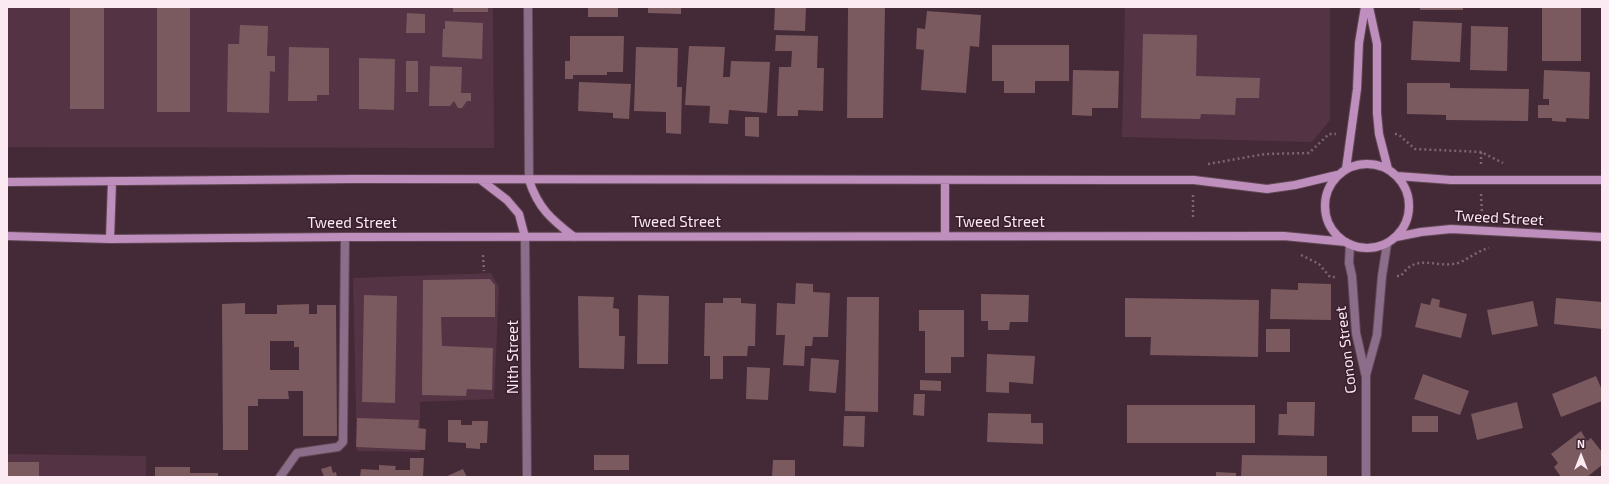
<!DOCTYPE html>
<html>
<head>
<meta charset="utf-8">
<style>
	body { margin:0 }
	#map { position:relative; width:1609px; height:484px; overflow:hidden; background:#442937; font-family:"Exo 2",sans-serif }
	canvas { display:block }
	.frame { position:absolute; inset:0; border:8px solid #fceaf3; pointer-events:none }
	.north { position:absolute; left:1561px; top:436px; width:40px; height:40px; -webkit-text-stroke:3px #391f2d; paint-order:stroke; rotate:0deg; font-size:11px; font-weight:700; line-height:16px; text-align:center; color:#fceaf3 }
	.north::after { content:''; display:block; margin:auto; width:14px; height:18px; background:#fceaf3; clip-path:polygon(50% 0,100% 100%,50% 72%,0 100%) }
</style>
</head>
<body>
<div id="map">
<canvas width="1609" height="484"></canvas>
<div class="frame"></div>
<div class="north">N</div>
</div>
<script>
const ctx = document.querySelector('canvas').getContext('2d');
ctx.lineJoin = 'round';
function fillPath(path, color) {
  ctx.fillStyle = color;
  ctx.fill(path, 'evenodd');
}
function strokePath(path, color, width, dash) {
  ctx.strokeStyle = color;
  ctx.lineWidth = width;
  ctx.lineCap = dash ? 'butt' : 'round';
  ctx.setLineDash(dash || []);
  ctx.stroke(path);
}
function label(font, color, halo, rows, align = 'center') {
  ctx.font = font + ' "Exo 2",sans-serif';
  ctx.lineWidth = 3;
  ctx.setLineDash([]);
  ctx.textBaseline = 'middle';
  ctx.strokeStyle = halo;
  ctx.fillStyle = color;
  for (const [text, x, y, turn = 0] of rows) {
    ctx.save();
    ctx.translate(x, y);
    ctx.rotate((+turn || 0) * Math.PI / 180);
    ctx.textAlign = isNaN(turn) ? turn : align;
    if (halo) ctx.strokeText(text, 0, 0);
    ctx.fillText(text, 0, 0);
    ctx.restore();
  }
}
const built = new Path2D(`
	M7,7H493L494,148L7,147Z
	M1125,7H1330V120L1312,142L1122,137Z
	M491,273L499,287L494,399L420,402V452L357,451L353,278Z
	M7,454L146,456V477H7Z`);
const building = new Path2D(`
	M70,7H104V109H70Z
	M157,7H190V112H157Z
	M453,7H488V12H453Z
	M588,7H618V17H588Z
	M648,7H681V14L648,13Z
	M775,7H806L805,31L774,30Z
	M848,7H885L883,118H847Z
	M1420,7H1463V10H1420Z
	M1542,7H1581V61H1542Z
	M927,11L981,15L979,47L970,46L966,93L921,90L924,50L916,49L917,28L925,29Z
	M407,13L425,14V33H406Z
	M445,21L483,23L482,59L442,57L443,29H445Z
	M1413,21L1462,23L1460,62L1411,60Z
	M240,25L268,26L267,56H275V72L270,71L269,113L227,112L228,44H239Z
	M1471,26L1508,27L1507,71L1470,70Z
	M1143,34L1197,35L1196,76L1260,78L1259,98H1236L1235,115L1201,114L1200,119L1141,118Z
	M776,35L818,36L817,68H824L823,111L798,110V116H777L779,67H791L792,51H775Z
	M570,36H624L623,72H607V75H573V79H565V61H570Z
	M992,45H1069V81H1035V93H1004V81H992Z
	M689,46L725,47L723,77H730L731,61L770,62L767,113L729,110L728,124L709,123L710,106L685,105Z
	M289,47L329,48V95H317V101H288Z
	M636,47L678,48L677,87H682L681,134L666,133V112L634,111Z
	M359,58L395,59L394,110L359,109Z
	M406,61H418V92H406Z
	M430,66L462,67L461,93H471V101H467L462,108H458L454,101L450,106H429Z
	M1073,70L1119,71L1118,108H1092V116L1072,115Z
	M1544,70L1590,72L1589,119L1566,118V122L1552,121V118H1538V105H1549V99H1543Z
	M579,82L631,84L629,119L613,118V113L578,111Z
	M1407,83H1450V88L1529,89L1528,121L1446,120V115L1407,114Z
	M745,117H759V137L745,136Z
	M490,279L495,285V317H441L442,346L493,348L492,390L467,389L466,396L422,395L423,280Z
	M796,283L813,284V292L830,293L828,337H813L812,346H805L804,366L783,365L785,335H776L777,303L795,304Z
	M1298,283L1331,284V320L1270,319L1271,289L1298,290Z
	M981,294L1029,295L1028,322H1010L1009,330H988V321H981Z
	M364,295L397,296L395,403L362,402Z
	M638,295L669,296L668,364H637Z
	M578,296L614,297L613,308L619,309V336H625L624,369L579,368Z
	M847,297H879L878,412L845,411Z
	M723,298H741V303L756,304L755,346H748L747,356H723V379H710V356H704L705,303H723Z
	M1125,298L1259,300L1258,357L1150,355L1151,337H1125Z
	M1432,298L1440,300L1439,307L1467,314L1461,338L1415,327L1421,303L1430,305Z
	M1556,298L1602,302V329L1554,324Z
	M1533,301L1538,326L1492,335L1487,310Z
	M245,303V314H277V305L309,304V314H317V305H336L337,436H303V391H288L289,399H258V406H248V450H223L222,304ZM270,341H294V347H299V370H270Z
	M919,310H964V357H951V373H925V331H919Z
	M1266,329H1290V352H1266Z
	M987,354L1035,356L1033,384L1009,382V393L986,392Z
	M811,358L839,360L836,393L809,391Z
	M747,367L770,368L768,400L746,399Z
	M1423,374L1469,391L1460,415L1414,399Z
	M1596,376L1602,390V401L1561,417L1552,394Z
	M920,380L941,381V391L920,390Z
	M914,394H925L924,416L913,415Z
	M1287,402H1315L1314,436L1278,435L1279,414H1287Z
	M1517,402L1523,428L1477,440L1471,414Z
	M1127,405H1255V443H1127Z
	M988,413L1031,414V423H1043V444L987,442Z
	M844,416H865L864,447L843,446Z
	M1412,416H1438V432H1412Z
	M357,418L419,420L418,428L426,429L425,450L356,447Z
	M448,420H461V425H472V421H488L487,443H480V449L466,448V443L448,442Z
	M1581,431L1587,441L1591,438L1602,452V465L1587,477H1561L1554,467L1558,463L1551,454Z
	M594,455H629V470H594Z
	M1242,455L1327,456V477H1241Z
	M410,458H424L423,477H360L361,469L379,470V465L396,466L395,470H410Z
	M773,460H795V477H772Z
	M7,462H39V477H7Z
	M331,466L333,473L336,472L337,477H324L321,469Z
	M155,467H190V473H218V477H155Z
	M463,469L467,477H445Z
	M1216,472L1236,473V477H1216Z`);
const path = new Path2D(`
	M1395,134H1398L1415,149L1481,152L1503,163
	M1481,152V165
	M1208,164L1265,154L1309,153L1329,134H1336
	M1481,194L1482,215
	M1193,195V220
	M483,255L484,271
	M1301,255L1319,264L1330,277H1336
	M1397,276H1401C1417,252 1436,269 1458,263C1469,259 1477,251 1489,248`);
const street = new Path2D(`
	M528,7L529,180
	M525,237L527,477
	M1350,244L1349,263L1352,276L1356,333L1366,377V477
	M1366,375L1377,335L1382,276L1387,244
	M280,477L297,453L338,447L343,442L345,237`);
const secondary = new Path2D(`
	M1369,7L1377,44V113L1379,134L1388,169
	M1325 206a42 42 0 1 1 84 0a42 42 0 1 1-84 0Z
	M1346,169L1357,89L1359,43L1365,7
	M1397,176L1451,180H1602
	M481,180L507,200L519,214L525,237
	M529,180C538,208 551,219 574,237
	M7,182L354,179L1129,180H1194L1267,189L1295,185L1337,175
	M7,236L110,239L345,237L1284,236L1346,242
	M945,236V180
	M1396,237L1421,232L1451,229L1602,237
	M110,239L112,181`);
const streetNames = [
	["Tweed Street",1499,218,3],
	["Tweed Street",676,222],
	["Tweed Street",1000,222],
	["Tweed Street",352,223],
	["Conon Street",1346,350,-97],
	["Nith Street",513,357,-90]
];
fillPath(built, '#543444');
fillPath(building, '#7a595f');
strokePath(street, '#614855', 10);
strokePath(secondary, '#614855', 10);
strokePath(path, '#7d6571', 2.5, [2, 3]);
strokePath(street, '#8c6e8b', 8);
strokePath(secondary, '#be8fbd', 8);
label('15px', '#fceaf3', '#391f2d', streetNames);
</script>
</body>
</html>
